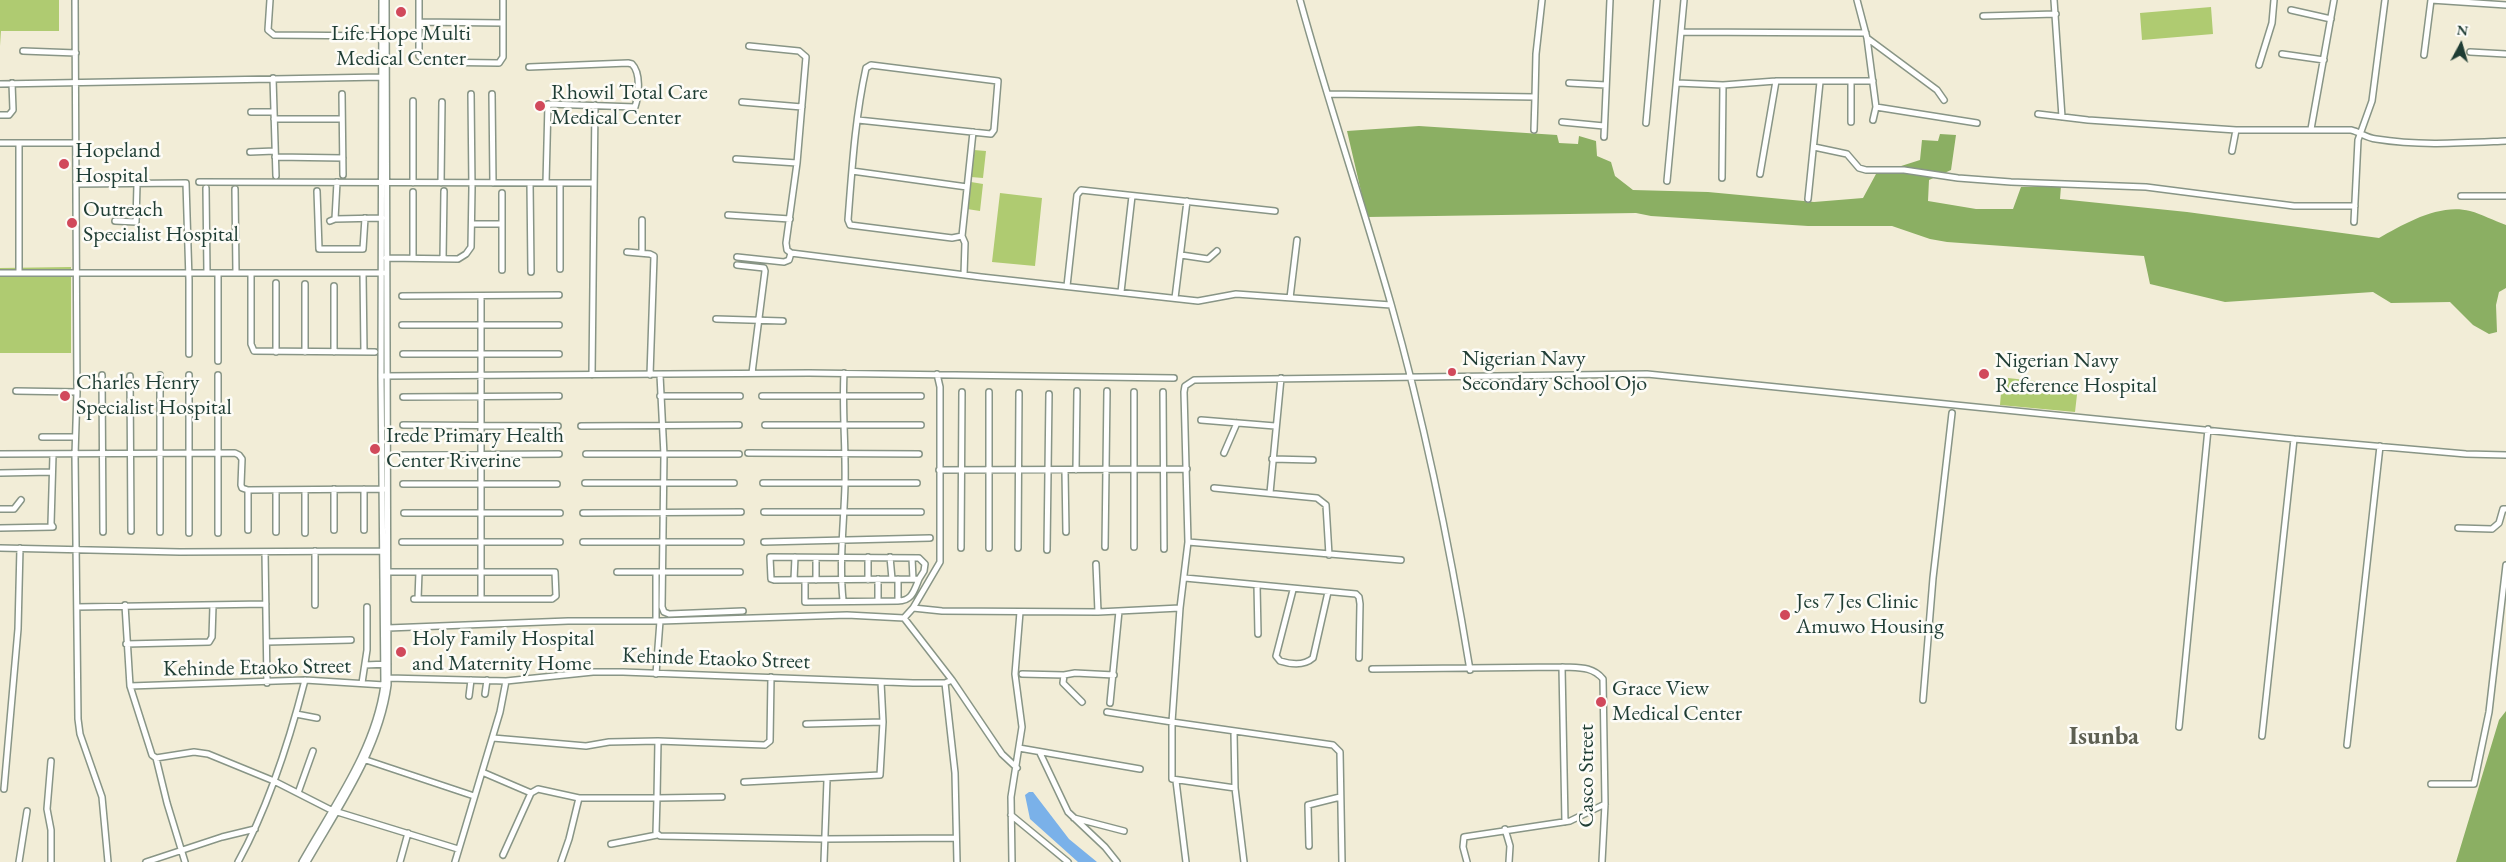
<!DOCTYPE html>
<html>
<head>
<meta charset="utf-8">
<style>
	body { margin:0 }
	#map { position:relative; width:2506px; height:862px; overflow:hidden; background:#f2edd7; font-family:"EB Garamond",serif }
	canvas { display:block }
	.north { position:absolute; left:2436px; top:20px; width:50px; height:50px; -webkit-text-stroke:4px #fdfcf7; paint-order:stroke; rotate:6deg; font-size:14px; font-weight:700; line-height:20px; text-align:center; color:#1f3d34 }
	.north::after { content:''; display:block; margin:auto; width:18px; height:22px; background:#1f3d34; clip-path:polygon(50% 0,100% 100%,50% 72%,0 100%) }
</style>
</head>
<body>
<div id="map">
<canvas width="2506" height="862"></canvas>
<div class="north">N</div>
</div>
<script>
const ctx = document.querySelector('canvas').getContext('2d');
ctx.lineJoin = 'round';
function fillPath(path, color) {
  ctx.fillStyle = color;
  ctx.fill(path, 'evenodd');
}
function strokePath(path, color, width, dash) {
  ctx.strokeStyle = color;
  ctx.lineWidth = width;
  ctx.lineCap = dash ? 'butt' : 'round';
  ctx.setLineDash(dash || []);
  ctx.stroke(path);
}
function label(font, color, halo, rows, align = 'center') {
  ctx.font = font + ' "EB Garamond",serif';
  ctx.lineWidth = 5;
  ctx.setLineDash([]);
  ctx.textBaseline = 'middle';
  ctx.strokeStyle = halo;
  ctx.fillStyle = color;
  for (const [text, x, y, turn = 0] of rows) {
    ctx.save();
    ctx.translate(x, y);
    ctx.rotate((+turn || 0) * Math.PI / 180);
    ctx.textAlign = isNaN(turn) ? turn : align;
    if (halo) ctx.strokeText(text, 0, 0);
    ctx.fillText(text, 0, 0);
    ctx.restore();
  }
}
const green = new Path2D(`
	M0,0H59V31H1L0,46Z
	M2211,7L2213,34L2142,40L2140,13Z
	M974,150L986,151L983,178L971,177Z
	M971,182L983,184L980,211L967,209Z
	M1000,193L1042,198L1035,266L992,262Z
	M71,267V353H0V268Z
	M2008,378L2070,385V388L2073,389L2074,386H2078L2075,412L2000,405L2002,381Z`);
const forest = new Path2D(`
	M1419,126L1557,135L1559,143L1578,144L1579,136L1596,141L1597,156L1611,162L1615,176L1633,190L1708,192L1814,202L1863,198L1876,174L1920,160L1922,140L1938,141L1940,134L1956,135L1951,170L1929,180L1928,201L1976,209H2013L2021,187L2061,186L2060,199L2187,212L2379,238C2404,224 2439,203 2470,211C2482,214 2494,221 2506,225V288L2499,292L2496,305L2497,332L2489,334L2473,325L2450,302L2391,303L2373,292L2225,302L2150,284L2144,256L1947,242L1930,239L1892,226H1808L1651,216L1636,213L1367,217L1347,131Z
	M2506,711V862H2456L2499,720Z`);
const water = new Path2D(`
	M1029,792H1033L1069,839L1097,862H1078L1030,819L1025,795Z`);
const street = new Path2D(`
	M75,0L77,392L75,455L78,719L80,734L102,797L108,862
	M270,0L268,30L274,35L382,36
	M419,0V56L426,62L499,63L503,57V0
	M1300,0C1328,102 1362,202 1391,304C1425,424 1450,547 1470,670
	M1857,0L1867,38L1937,90L1944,100
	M2054,0L2062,117
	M2431,0L2506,5
	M2291,10L2331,19
	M1983,16L2056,14
	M419,22L503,23
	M1681,32L1866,33
	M1867,38L1876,107L1873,120
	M749,46L799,51L806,57L797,163L786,243L787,250L791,253L981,277L1198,301L1236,294L1391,305
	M23,51L76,53
	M2470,52L2506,54
	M2282,54L2324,60
	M2424,55L2431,0
	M2259,65L2272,23L2274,0
	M529,67L628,63L632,64C641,73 639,95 635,107L548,104L546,183
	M273,78L276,176
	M1569,83L1606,85
	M1677,83L1723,85L1776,81H1873
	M0,84L382,77
	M342,94L343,175
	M492,94L493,183
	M1328,94L1535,97L1536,54L1542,0
	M742,102L802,107
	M1876,107L1977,123
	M251,112H274
	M2038,114L2088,120L2236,130H2351C2360,132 2366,138 2376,139C2419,146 2462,143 2506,141
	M0,115H9L13,110L12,83
	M274,119H342
	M858,120L991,134L994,130L998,81L871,65L866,68C855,118 852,169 848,220L850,225L952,238L962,236
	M1562,122L1604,126
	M1851,122V82
	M1646,123L1657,0
	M2311,129L2334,0
	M1534,130L1535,97
	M1604,137L1610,0
	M0,143H75
	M1814,147L1847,154L1859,168L1866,170H1904L1958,178L2011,182L2146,187L2294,206H2355
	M2232,151L2236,130
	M250,152L275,151
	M275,157L343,158
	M736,159L797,163
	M852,171L967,187
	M1760,174L1776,81
	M1722,178L1723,85
	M1667,181L1684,0
	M199,182L593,183
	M413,183V101
	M441,183L442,102
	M530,183L531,272
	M560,183V269
	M76,184L186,183L189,280V354
	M206,188L207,273
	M235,189L236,273
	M317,191L319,249H363L365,218
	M2461,196H2506
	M1808,199L1820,82
	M728,215L790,219
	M335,219L337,182
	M115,221L136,222L137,184
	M330,221L335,219L382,218
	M2354,222L2358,140L2372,101L2385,0
	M472,224H502
	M627,252L650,254L654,256L650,375
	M642,253V220
	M1181,255L1208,259L1217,251
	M737,257L784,262L789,260L791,253
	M386,258L458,259L466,254L471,247L472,188L471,94
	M413,258V192
	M443,259L444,191
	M737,265L764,268L765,271L752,373
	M502,270V193
	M0,273H383
	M19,273V143
	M218,273V361
	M251,273V344L254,351L375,352
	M363,273L364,352
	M964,275L965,243L962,236L973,132
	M276,283V352
	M305,284V352
	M334,286V352
	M1067,286L1077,195L1081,190L1275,211
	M1121,292L1132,196
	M402,296L559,295
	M481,296V598
	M1175,298L1187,201
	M1290,298L1297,240
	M716,319L783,321
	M402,325H559
	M403,354H559
	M102,375L103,532
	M160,375V532
	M218,375V533
	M592,375L595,105
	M660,375L664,455L662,607L664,612L669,614L743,611
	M130,376L131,531
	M384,376L809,373L1174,378
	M16,391L77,392
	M1134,392V547
	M1163,392L1164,549
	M660,396H740
	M762,396H921
	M403,397L559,396
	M1201,420L1275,426
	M403,425L558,426
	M765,425H921
	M581,426L739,425
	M42,437H75
	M748,453L919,454
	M1224,453L1237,423
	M0,454L235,453L239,455L242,459L241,485L242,488L248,490L384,489
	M586,454H739
	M402,455L559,454
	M1272,459L1313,460
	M939,470L1187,469
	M1076,470L1077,391
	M1065,471L1066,532
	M0,473L52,472
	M585,483H734
	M763,483H917
	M403,484H557
	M1214,488L1317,498L1326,505L1329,555
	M1270,493L1281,378
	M0,509H14L21,500
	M764,512H921
	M404,513H560
	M583,513L741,512
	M0,528L53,527L51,524L53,455
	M2458,528L2492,529L2499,523L2503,509H2506
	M248,530V490
	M334,530V489
	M364,530V489
	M276,532V490
	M189,533V375
	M305,533V490
	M402,542H560
	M583,542H741
	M764,542L930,538
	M1188,542L1401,560
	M1105,547L1107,391
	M0,548L180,552L384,551
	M961,548L962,392
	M989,548V392
	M1018,548L1019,393
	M1047,550L1049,394
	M315,551V605
	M265,552L267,683
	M770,557L919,558L925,564L924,571L919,579L774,580L771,579Z
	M890,557L892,579
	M816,558V580
	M912,558L913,579
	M1096,564L1098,612
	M388,572H555L556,596L552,599H414
	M617,572H740
	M656,572V620
	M1185,578L1356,594L1359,597L1360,604L1359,658
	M794,580L795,557
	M868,580V557
	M805,581V602L898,601C912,601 914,591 919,579
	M1257,585L1258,634
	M1293,590L1276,656L1280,661C1290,664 1304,666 1313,658L1328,592
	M418,599L419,572
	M843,600C839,562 844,523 845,485C846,448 842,411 844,373
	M878,601V579
	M898,601V579
	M125,605L130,686L152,755L156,758L194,752L208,754L274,781L331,810L458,849
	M77,607L266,604
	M913,608L942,611L1098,612L1180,608
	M904,618L913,608L940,562V387L937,374
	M388,628L568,621H660L847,615L904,618L952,680L1002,754L1017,768
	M267,642L351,640
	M126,644L209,642L212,637L213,606
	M365,665L388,664
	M1562,667L1565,822
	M1372,669L1562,667C1579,668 1592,666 1603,679L1605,804L1602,862
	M656,674L660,621
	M1022,674L1064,675
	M388,678L506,681L593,672H623L913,683H945L952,680
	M362,683L367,650V607
	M945,683L955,773L957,862
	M130,686L305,680L384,685
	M485,694L487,680
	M469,696L471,680
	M1923,700L1933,578L1952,413
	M1082,702L1063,683L1064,675L1075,673L1114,675
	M1110,703L1119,611
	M1107,712L1172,722V779L1235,788
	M296,714L317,718
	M806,724L883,722
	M2179,727L2208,429
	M1234,732L1235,788L1244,862
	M2262,736L2294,439
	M493,738L586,746L609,742L658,741L765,745L770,741L771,677
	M2347,745L2380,446
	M1019,748L1140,769
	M1040,753L1068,812L1105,847L1117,862
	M156,758L167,803L185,862
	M363,759L474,796
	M51,761L47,809L51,830V862
	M482,772L531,793L538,789L579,798H657L658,741
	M1176,781L1186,862
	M744,782L880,775L883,722L881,682
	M2431,784H2474L2489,712L2506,565
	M4,789L18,629L20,548
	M298,793L313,751
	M722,797L657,798L656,833L660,836L824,839L956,838
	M1011,815L1068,862
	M1074,818L1124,831
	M1505,829L1510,846L1509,862
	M611,844L657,835
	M1309,846L1308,805L1340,797
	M503,855L531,793
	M19,862L27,811
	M146,862L222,837L255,829
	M238,862C269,806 289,742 305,680
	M302,862C334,805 375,750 384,685L381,377L382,0
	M307,862C339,806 379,750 388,685L386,0
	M400,862L408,833
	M455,862L500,712L506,681
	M561,862L569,839L579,798
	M824,862L827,780
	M1012,862L1011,797L1022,727L1015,674L1020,612
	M1342,862L1340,752L1333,745L1172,722L1180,608L1188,542L1184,392L1185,386L1194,380L1647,374L2294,439L2466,454L2506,455
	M1467,862L1463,847L1464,837L1570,821L1605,804`);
const markers = [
	[401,12,6,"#d1495b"],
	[540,106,6,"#d1495b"],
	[64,164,6,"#d1495b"],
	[72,223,6,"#d1495b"],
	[1452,372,5,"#d1495b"],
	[1984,374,6,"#d1495b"],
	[65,396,6,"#d1495b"],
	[375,449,6,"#d1495b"],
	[1785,615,6,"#d1495b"],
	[401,652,6,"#d1495b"],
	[1601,702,6,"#d1495b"]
];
const poiNames = [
	["Life Hope Multi",401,34,"center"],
	["Medical Center",401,59,"center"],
	["Rhowil Total Care",551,93],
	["Medical Center",551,118],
	["Hopeland",75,151],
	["Hospital",75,176],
	["Outreach",83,210],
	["Specialist Hospital",83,235],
	["Nigerian Navy",1462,359],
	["Secondary School Ojo",1462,384],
	["Nigerian Navy",1995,361],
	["Reference Hospital",1995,386],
	["Charles Henry",76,383],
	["Specialist Hospital",76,408],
	["Irede Primary Health",386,436],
	["Center Riverine",386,461],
	["Jes 7 Jes Clinic",1796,602],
	["Amuwo Housing",1796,627],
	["Holy Family Hospital",412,639],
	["and Maternity Home",412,664],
	["Grace View",1612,689],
	["Medical Center",1612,714]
];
const streetNames = [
	["Kehinde Etaoko Street",716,659,2],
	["Kehinde Etaoko Street",257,668,-1],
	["Casco Street",1587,776,-90]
];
const quarterNames = [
	["Isunba",2104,737]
];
fillPath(green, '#afcb71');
fillPath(forest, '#8baf63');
fillPath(water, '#7ab1e9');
strokePath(street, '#889586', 8);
strokePath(street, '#fff', 5);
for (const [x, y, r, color] of markers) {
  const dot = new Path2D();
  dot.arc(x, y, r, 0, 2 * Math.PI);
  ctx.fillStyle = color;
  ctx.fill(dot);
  strokePath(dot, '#fdfcf7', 2);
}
label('22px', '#1f3d34', '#fdfcf7', poiNames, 'left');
label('22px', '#1f3d34', '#fdfcf7', streetNames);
label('bold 25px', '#5e6052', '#fdfcf7', quarterNames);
</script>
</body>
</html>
